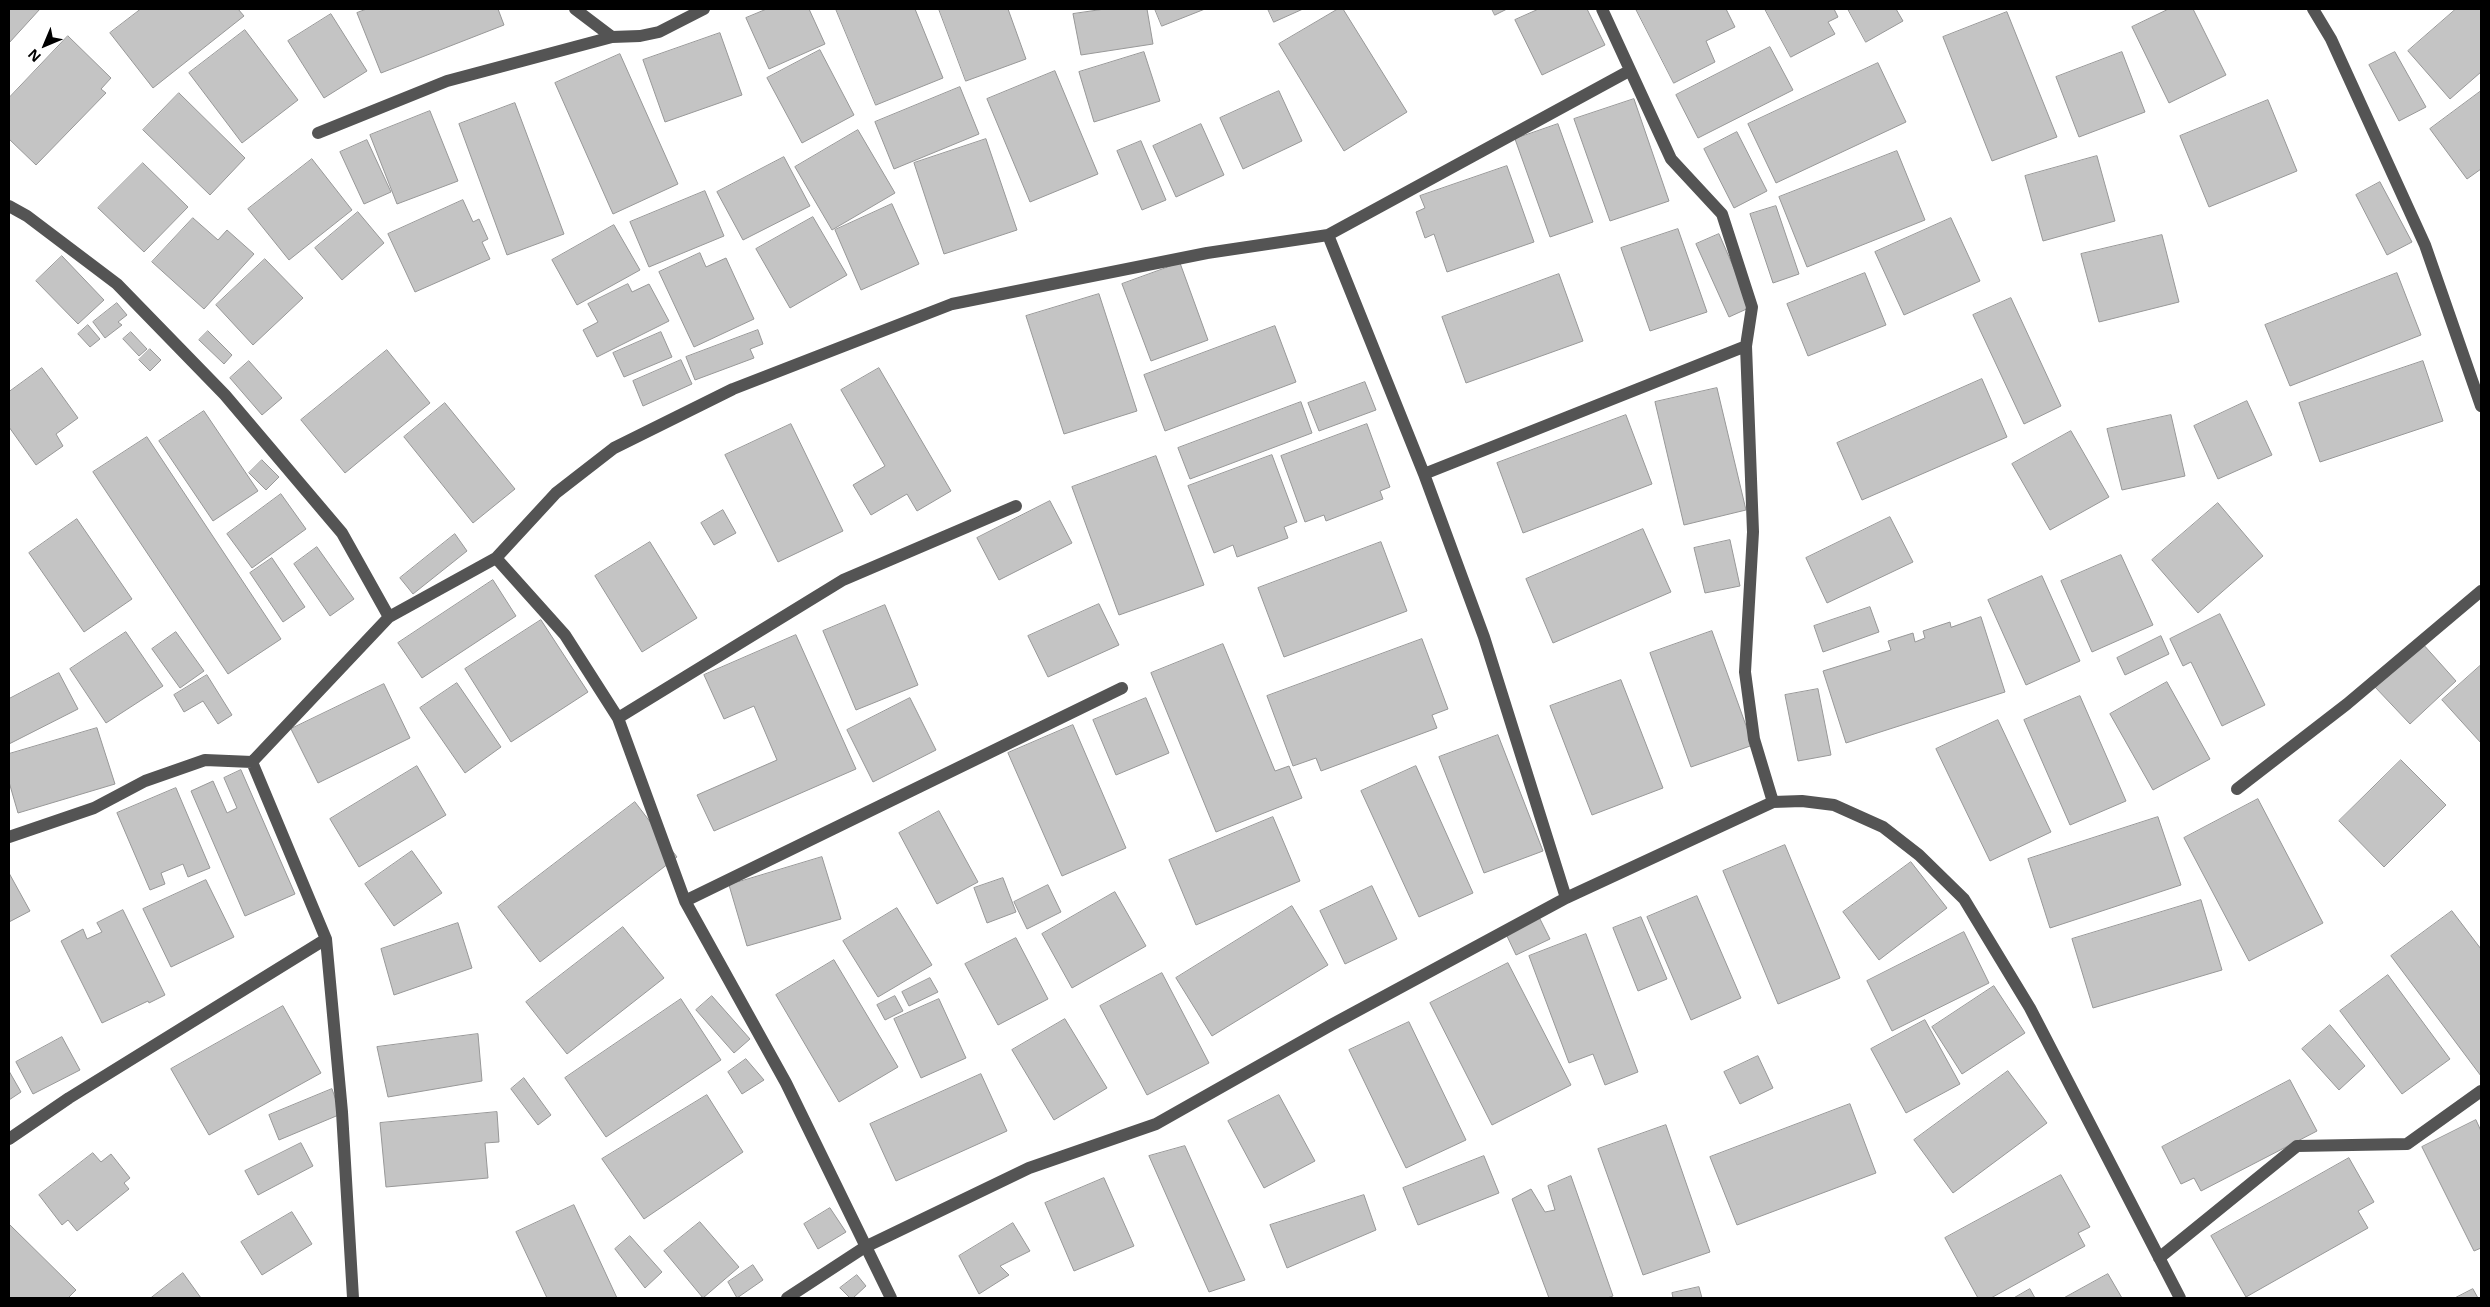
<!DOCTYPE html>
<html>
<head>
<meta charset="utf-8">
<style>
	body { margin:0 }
	#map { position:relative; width:2490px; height:1307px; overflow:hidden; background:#fff; font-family:"Open Sans",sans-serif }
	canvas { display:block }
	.frame { position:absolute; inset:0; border:10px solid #000; pointer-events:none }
	.north { position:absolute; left:20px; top:20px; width:50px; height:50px; -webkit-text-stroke:4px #fff; paint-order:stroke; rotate:225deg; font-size:14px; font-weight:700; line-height:20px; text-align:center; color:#000 }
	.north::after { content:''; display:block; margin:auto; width:18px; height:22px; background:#000; clip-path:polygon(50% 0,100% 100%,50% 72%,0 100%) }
</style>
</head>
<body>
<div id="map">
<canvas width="2490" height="1307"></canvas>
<div class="frame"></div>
<div class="north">N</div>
</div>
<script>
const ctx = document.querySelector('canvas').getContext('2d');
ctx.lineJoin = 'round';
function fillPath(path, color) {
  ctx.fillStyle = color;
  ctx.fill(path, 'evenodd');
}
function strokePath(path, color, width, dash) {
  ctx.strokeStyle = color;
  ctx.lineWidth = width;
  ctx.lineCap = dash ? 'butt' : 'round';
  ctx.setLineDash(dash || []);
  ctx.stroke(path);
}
const building = new Path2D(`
	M9,9H40L9,43Z
	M141,9H238L244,16L153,88L110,33Z
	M367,9H498L504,25L381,73L357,13Z
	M767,9H809L825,44L769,69L746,18Z
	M836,9H915L943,78L876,105Z
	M939,9H1008L1026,59L966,81Z
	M1105,9H1147L1153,44L1081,55L1073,14Z
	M1155,9H1205L1162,26Z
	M1268,9H1303L1274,22Z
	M1338,9H1343L1407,112L1344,151L1279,44Z
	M1492,9H1507L1495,15Z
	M1539,9H1587L1605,45L1542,75L1515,20Z
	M1636,9H1726L1735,27L1706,41L1715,62L1674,83Z
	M1765,9H1834L1838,17L1828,22L1835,34L1791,57Z
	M1848,9H1896L1903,21L1866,42Z
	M2169,9H2193L2226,75L2169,103L2132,27Z
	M2456,9H2481V72L2450,99L2408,51Z
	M2007,12L2057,137L1992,161L1943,37Z
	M331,14L367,71L324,98L288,41Z
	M245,30L298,100L242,143L189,73Z
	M720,33L742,95L665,122L643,60Z
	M68,36L111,78L101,89L106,93L36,165L9,139V98Z
	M1770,47L1793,90L1698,138L1676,95Z
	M820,50L854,115L802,143L767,78Z
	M1144,52L1160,101L1094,122L1079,72Z
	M2122,52L2145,112L2079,137L2056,77Z
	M2395,52L2426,107L2399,121L2369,65Z
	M620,54L678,184L613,214L555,83Z
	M1878,63L1906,122L1776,183L1748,124Z
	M1055,71L1098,174L1030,202L987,99Z
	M960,87L979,134L894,169L875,122Z
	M1279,91L1302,141L1243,169L1220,118Z
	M2481,91V169L2467,179L2430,129Z
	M179,93L245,158L210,195L143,130Z
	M1634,99L1669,201L1610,221L1574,119Z
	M2268,100L2297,171L2209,207L2180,136Z
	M515,103L564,234L507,255L459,124Z
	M430,111L458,181L397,204L370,135Z
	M1201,124L1224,175L1176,197L1153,146Z
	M1558,124L1593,222L1550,237L1515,139Z
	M858,130L895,193L832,230L795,167Z
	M1737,132L1767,191L1734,208L1704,149Z
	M986,139L1017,230L944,254L914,163Z
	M367,140L391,192L364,204L340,152Z
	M1141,141L1166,200L1142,210L1117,151Z
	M1897,151L1925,220L1807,267L1779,197Z
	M2097,156L2115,221L2043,241L2025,176Z
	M784,157L810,206L743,240L717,192Z
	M312,159L352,210L289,260L248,209Z
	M143,163L188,207L144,252L98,208Z
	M1507,166L1534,242L1447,272L1434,234L1425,238L1416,212L1425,208L1420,196Z
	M2380,182L2412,242L2387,255L2356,195Z
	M705,191L724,236L649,267L630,222Z
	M463,200L473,222L479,219L488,239L482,242L490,259L415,292L388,234Z
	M892,204L919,264L861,290L835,230Z
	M1776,206L1799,274L1773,283L1750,214Z
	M358,212L384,243L342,280L315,248Z
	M813,217L847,275L790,308L756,249Z
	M193,218L218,240L227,230L254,254L204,309L152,262Z
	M1951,218L1980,281L1904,315L1875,252Z
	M614,225L640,270L577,305L552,260Z
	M1678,229L1707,312L1650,331L1621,248Z
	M1719,234L1751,307L1729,317L1696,244Z
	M2162,235L2179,302L2099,322L2081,254Z
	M700,253L706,267L726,258L754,319L694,347L659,272Z
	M62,256L104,300L78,324L36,281Z
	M265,259L303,298L253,345L216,305Z
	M1180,263L1208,340L1151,361L1122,284Z
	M1865,273L1886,325L1808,356L1787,304Z
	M2397,273L2421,335L2290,386L2265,325Z
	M1559,274L1583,341L1466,383L1442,317Z
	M628,284L632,292L649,284L669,321L597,357L583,330L598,322L588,304Z
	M1099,294L1137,411L1064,434L1026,316Z
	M2011,298L2061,406L2024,424L1973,315Z
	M117,303L127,315L118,322L122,325L105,338L93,322Z
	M88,325L100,339L90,347L78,334Z
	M1275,326L1296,382L1165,431L1144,375Z
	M758,330L763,344L750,349L754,358L695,380L686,357Z
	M208,331L232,355L224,364L199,340Z
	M131,332L147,349L139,356L123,339Z
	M661,332L672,357L624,377L613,353Z
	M150,349L161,360L150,371L139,360Z
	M387,350L430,403L345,473L301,420Z
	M681,360L692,384L643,406L633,381Z
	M249,361L282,398L262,415L230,378Z
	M2423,361L2443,421L2320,462L2299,403Z
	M42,368L78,418L56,434L63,446L36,465L9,427V392Z
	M879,368L951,491L917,511L907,494L871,515L853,485L885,466L841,390Z
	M1982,379L2007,437L1862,500L1837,443Z
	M1365,382L1376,410L1319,431L1308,403Z
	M1717,388L1746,510L1684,525L1655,402Z
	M2247,401L2272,455L2218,479L2194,426Z
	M1301,402L1312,433L1190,479L1178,448Z
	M445,403L515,489L473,523L404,437Z
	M204,411L258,491L213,521L159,441Z
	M1626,415L1652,484L1523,533L1497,463Z
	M2171,415L2185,476L2122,490L2107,429Z
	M791,424L843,531L778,562L725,455Z
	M1367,424L1390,487L1380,491L1383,499L1326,521L1324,515L1305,522L1281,456Z
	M2071,431L2109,497L2050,530L2012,464Z
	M147,437L281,639L228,674L93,472Z
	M1272,455L1297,522L1284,527L1288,538L1237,557L1233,545L1214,553L1188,486Z
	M1156,456L1204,585L1119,615L1072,487Z
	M262,460L279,477L266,490L249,473Z
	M281,494L306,529L252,568L227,534Z
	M1050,501L1072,543L999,580L977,538Z
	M2218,503L2263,556L2198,613L2152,560Z
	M723,510L736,533L714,545L701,523Z
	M1890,517L1913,562L1827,603L1806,558Z
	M77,519L132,599L84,632L29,553Z
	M1643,529L1671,592L1553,643L1526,579Z
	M455,534L467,551L413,594L400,578Z
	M1730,540L1740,586L1705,593L1694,548Z
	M650,542L697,618L642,652L595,576Z
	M1381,542L1407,611L1284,657L1258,588Z
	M317,547L354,599L330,616L294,564Z
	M2121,555L2153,625L2092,652L2061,581Z
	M272,558L305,607L283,622L250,573Z
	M2042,576L2080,661L2026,685L1988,600Z
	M493,580L516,616L422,678L398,643Z
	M1099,604L1119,645L1048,677L1028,636Z
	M885,605L918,685L856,710L823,631Z
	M1870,607L1879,632L1823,652L1814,626Z
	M2220,614L2265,705L2222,726L2191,662L2183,666L2170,639Z
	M1981,617L2005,692L1846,743L1823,671L1891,650L1888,641L1913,633L1915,642L1925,638L1923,631L1950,622L1951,627Z
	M541,620L588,692L511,742L465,669Z
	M1712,631L1753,745L1691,767L1650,653Z
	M126,632L163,686L106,723L70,669Z
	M176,632L204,671L180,688L152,649Z
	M796,635L856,769L714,831L697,795L777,760L754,706L724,719L704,675Z
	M2161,636L2169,654L2125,675L2117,658Z
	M1422,639L1448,709L1432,715L1437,728L1321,771L1316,758L1293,766L1267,696Z
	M2422,643L2456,681L2410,724L2375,687Z
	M1223,644L1275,771L1289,766L1302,798L1216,832L1151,673Z
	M2481,665V743L2442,700Z
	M59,673L78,709L9,744V699Z
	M207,675L232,715L218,724L203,701L184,712L174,695Z
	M1621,680L1663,788L1592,815L1550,706Z
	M2167,682L2210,759L2153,790L2110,714Z
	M457,683L501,747L465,773L420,708Z
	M384,684L410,738L318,783L291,729Z
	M1818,689L1831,755L1798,761L1785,695Z
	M2080,696L2126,801L2070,825L2024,720Z
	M910,698L936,750L873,782L847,730Z
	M1146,698L1169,753L1116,775L1093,720Z
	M1998,720L2051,832L1990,861L1936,749Z
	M1073,725L1126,848L1062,876L1008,753Z
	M97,728L115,784L18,813L9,782V754Z
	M1498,735L1543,851L1484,873L1439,757Z
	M2401,760L2446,805L2384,867L2339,821Z
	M417,766L446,815L359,867L330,819Z
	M1416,766L1473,893L1419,917L1361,791Z
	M241,770L295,894L245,916L191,791L213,781L227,813L237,808L224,778Z
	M176,788L210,868L188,877L183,864L161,873L165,884L150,890L117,813Z
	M2258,799L2323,923L2249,961L2184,838Z
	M635,802L677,857L540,962L498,907Z
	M939,811L978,882L937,904L899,833Z
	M1273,817L1300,881L1196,925L1169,860Z
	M2158,817L2181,885L2050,928L2028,859Z
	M1785,845L1840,978L1778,1004L1723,871Z
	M412,851L442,893L394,926L365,884Z
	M822,857L841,919L747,946L729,885Z
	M1911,862L1947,908L1879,960L1843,912Z
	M9,873L30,911L9,922Z
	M1003,878L1016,912L987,923L974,888Z
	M206,880L234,937L171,967L143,909Z
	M1048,885L1061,912L1027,929L1014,902Z
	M1372,886L1397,939L1345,964L1320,911Z
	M1115,892L1146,946L1072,988L1042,934Z
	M1697,896L1741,998L1691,1020L1647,917Z
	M2201,900L2222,970L2093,1008L2072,939Z
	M1292,906L1328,965L1212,1036L1176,978Z
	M897,908L932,965L878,997L843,941Z
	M123,910L165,995L149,1003L148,1001L102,1023L61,941L83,929L87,939L102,932L97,923Z
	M2452,911L2481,949V1076L2391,956Z
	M1539,917L1550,939L1516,955L1506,934Z
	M1641,917L1667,979L1638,991L1613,928Z
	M458,923L472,968L394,995L381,949Z
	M623,927L664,978L567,1054L526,1002Z
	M1964,932L1989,983L1892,1031L1867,981Z
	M1586,934L1638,1072L1605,1085L1593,1054L1569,1063L1529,956Z
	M1016,938L1048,999L998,1025L965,964Z
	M834,960L898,1067L839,1102L776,995Z
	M1508,963L1571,1085L1492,1125L1430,1003Z
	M1162,973L1209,1063L1147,1095L1100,1006Z
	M2388,975L2450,1059L2402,1094L2340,1011Z
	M930,978L938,992L909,1006L902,992Z
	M1994,986L2025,1033L1962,1074L1932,1027Z
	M712,996L750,1039L734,1053L696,1010Z
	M895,996L903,1011L885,1020L877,1005Z
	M681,999L721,1060L606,1137L565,1078Z
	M939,999L966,1058L921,1078L894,1019Z
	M283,1006L321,1073L209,1135L171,1069Z
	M1065,1019L1107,1088L1054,1120L1012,1050Z
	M1925,1020L1960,1084L1906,1113L1871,1049Z
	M1409,1022L1466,1140L1406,1168L1349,1050Z
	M2330,1025L2365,1066L2339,1090L2302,1049Z
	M478,1034L482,1081L388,1097L377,1047Z
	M62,1037L80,1070L33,1094L16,1062Z
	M1758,1056L1773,1088L1740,1104L1724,1072Z
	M746,1059L764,1080L742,1094L728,1072Z
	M9,1071L21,1092L9,1100Z
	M2008,1071L2047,1123L1953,1193L1914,1140Z
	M981,1074L1007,1131L896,1181L870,1124Z
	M524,1078L551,1115L538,1125L511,1089Z
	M2290,1080L2317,1131L2201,1191L2194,1178L2181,1184L2162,1147Z
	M332,1089L341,1114L279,1140L269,1115Z
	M707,1095L743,1152L644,1219L602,1159Z
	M1279,1095L1315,1161L1264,1188L1228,1121Z
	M1850,1104L1876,1173L1737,1225L1710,1157Z
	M497,1112L499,1142L485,1143L488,1178L386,1187L380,1123Z
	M2476,1120L2481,1131V1248L2474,1251L2422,1147Z
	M1666,1125L1710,1252L1643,1275L1598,1149Z
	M301,1143L313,1166L258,1195L245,1171Z
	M1185,1146L1245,1280L1209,1292L1149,1156Z
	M93,1153L101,1162L111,1154L130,1178L124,1183L129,1189L77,1231L68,1220L62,1225L39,1195Z
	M1484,1156L1499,1193L1418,1225L1403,1188Z
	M2349,1158L2374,1202L2358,1211L2368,1228L2246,1297L2211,1236Z
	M2061,1175L2090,1227L2078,1233L2085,1246L1991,1298H1978L1945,1238Z
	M1571,1176L1613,1296L1607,1298H1549L1512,1199L1531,1189L1545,1212L1555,1210L1548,1186Z
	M1104,1178L1134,1246L1074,1271L1045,1203Z
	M1364,1195L1376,1230L1287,1268L1270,1225Z
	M574,1205L617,1298H547L516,1232Z
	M830,1208L846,1232L818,1249L804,1224Z
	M292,1212L312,1244L262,1275L241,1242Z
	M700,1222L739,1267L703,1298L664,1251Z
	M1013,1223L1030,1251L1000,1266L1009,1275L979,1294L959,1256Z
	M9,1224L76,1290L68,1298H9Z
	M630,1236L662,1272L645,1288L615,1249Z
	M753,1265L763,1280L737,1298L728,1282Z
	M183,1273L201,1298H151Z
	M2108,1274L2122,1298H2064Z
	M857,1275L866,1286L853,1298H850L840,1288Z
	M1699,1287L1702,1298H1673L1672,1293Z
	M2030,1289L2035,1298H2014Z
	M2473,1289L2478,1298H2455Z`);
const minor = new Path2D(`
	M575,9L612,37
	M1602,9L1671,159L1722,214L1752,307L1746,346L1753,532L1745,672L1754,739L1773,802
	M2313,9L2331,39L2425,245L2481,406
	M318,133L447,81L612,37L640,36L659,32L704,9
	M9,206L27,216L117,284L225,395L342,533L389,617
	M1328,235L1424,474L1484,637L1566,898
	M1424,474L1746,346
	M496,558L565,635L618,718L685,901L786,1083L891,1298
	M618,718L843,580L1016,506
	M252,762L326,939L342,1112L353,1298
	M2237,789L2347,704L2481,591
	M9,837L94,808L145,781L205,760L252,762L389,617L496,558L556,493L614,448L733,389L952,304L1207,253L1328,235L1629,71
	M685,901L1122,688
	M9,1139L69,1098L326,939
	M2159,1258L2297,1146L2407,1144L2481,1091
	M787,1298L865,1247L1029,1168L1156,1124L1331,1025L1566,898L1773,802L1802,801L1834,805L1883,827L1919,855L1964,899L2030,1008L2180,1298`);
fillPath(building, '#c4c4c4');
strokePath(building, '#989898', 1);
strokePath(minor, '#545454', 12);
</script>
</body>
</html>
